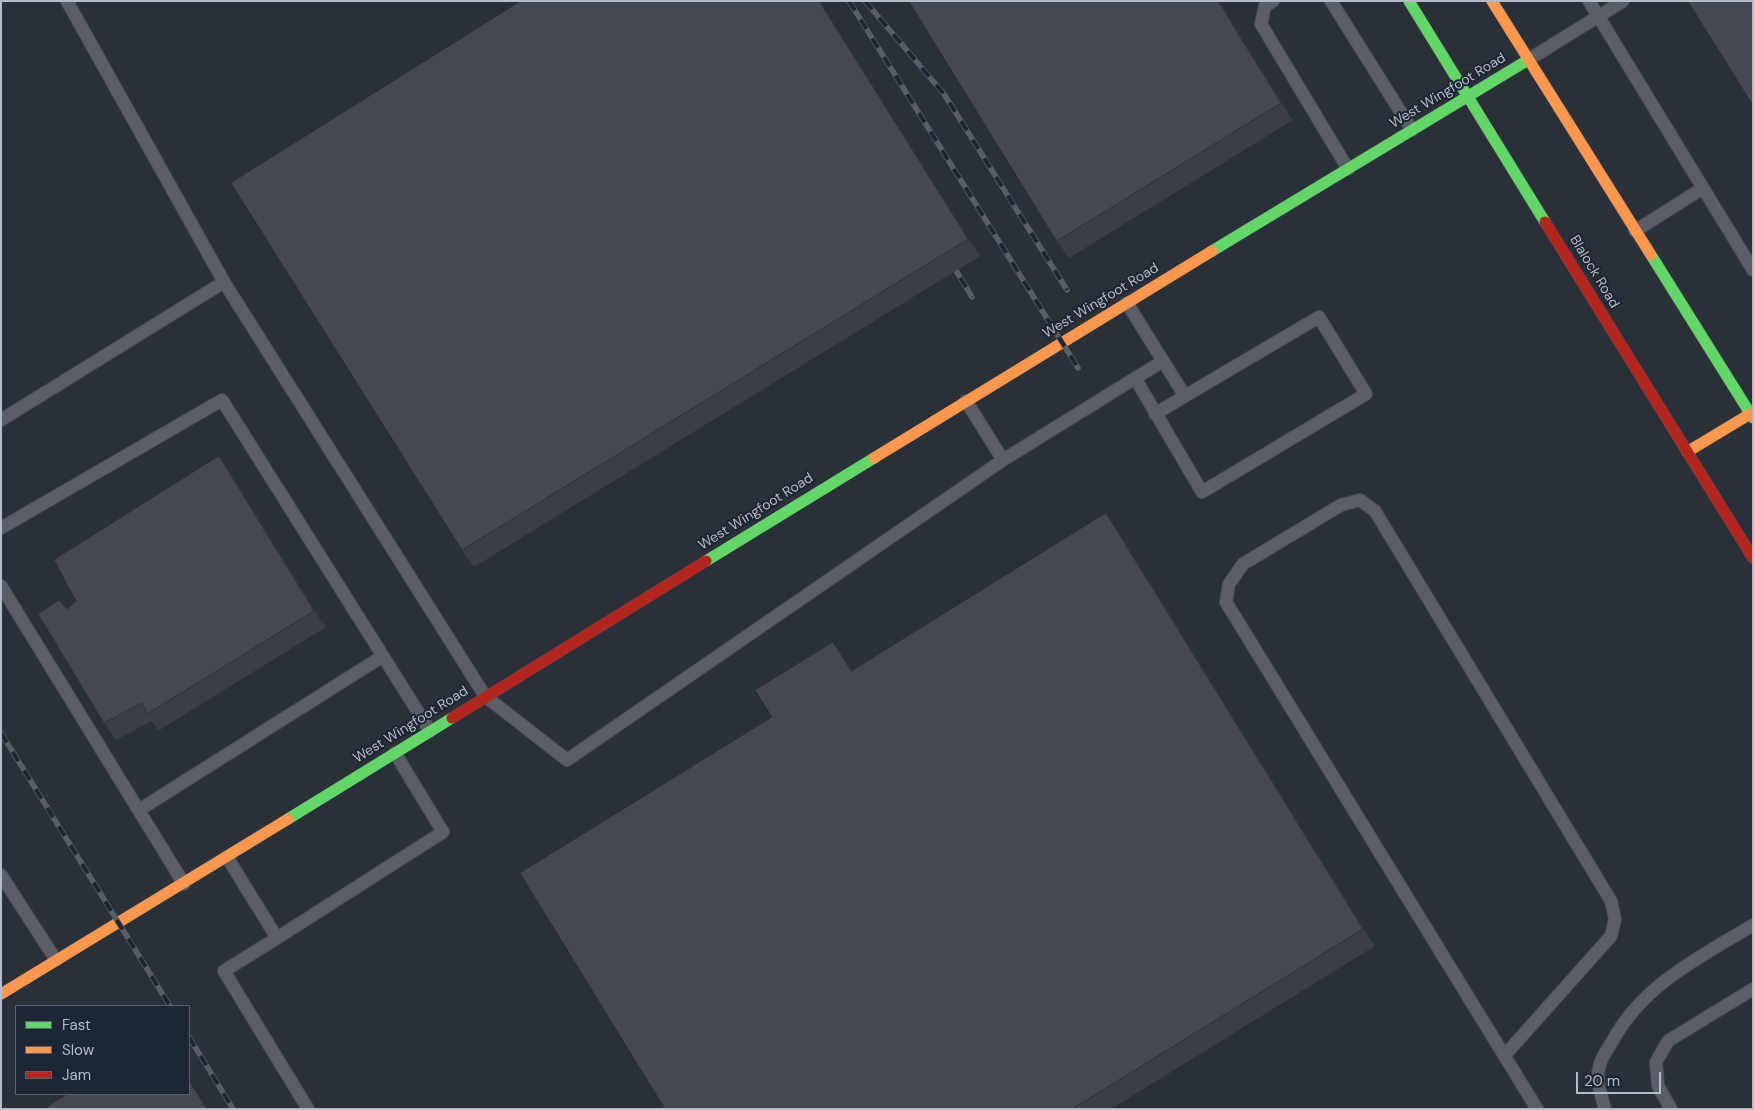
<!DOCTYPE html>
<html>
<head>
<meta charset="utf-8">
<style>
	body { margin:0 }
	#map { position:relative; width:1754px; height:1110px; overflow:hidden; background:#2a3038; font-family:"DM Sans",sans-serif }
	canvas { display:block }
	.frame { position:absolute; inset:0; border:2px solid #b4bcc9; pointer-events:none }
	.legend { position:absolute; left:15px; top:1005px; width:175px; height:90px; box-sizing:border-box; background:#1d2633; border:1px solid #59626f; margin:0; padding:6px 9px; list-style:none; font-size:15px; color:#b4bcc9 }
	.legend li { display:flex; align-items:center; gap:10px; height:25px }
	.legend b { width:25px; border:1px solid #59626f }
	.scale { position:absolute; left:1576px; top:1072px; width:85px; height:22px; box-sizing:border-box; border:2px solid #b4bcc9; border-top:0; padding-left:6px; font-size:15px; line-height:18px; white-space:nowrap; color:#b4bcc9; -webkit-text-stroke:4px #1d2633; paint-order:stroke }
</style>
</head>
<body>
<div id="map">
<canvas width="1754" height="1110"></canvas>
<div class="frame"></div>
<ul class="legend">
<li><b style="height:6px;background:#63d668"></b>Fast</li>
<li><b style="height:6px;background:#ff974d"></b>Slow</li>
<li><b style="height:6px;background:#b3261e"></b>Jam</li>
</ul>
<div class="scale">20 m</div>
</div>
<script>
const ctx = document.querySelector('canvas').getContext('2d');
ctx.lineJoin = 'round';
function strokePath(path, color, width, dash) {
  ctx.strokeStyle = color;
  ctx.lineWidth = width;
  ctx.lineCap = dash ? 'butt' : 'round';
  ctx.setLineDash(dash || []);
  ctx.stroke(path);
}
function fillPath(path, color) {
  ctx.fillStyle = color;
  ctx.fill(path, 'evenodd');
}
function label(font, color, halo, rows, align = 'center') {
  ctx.font = font + ' "DM Sans",sans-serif';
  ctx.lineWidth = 4;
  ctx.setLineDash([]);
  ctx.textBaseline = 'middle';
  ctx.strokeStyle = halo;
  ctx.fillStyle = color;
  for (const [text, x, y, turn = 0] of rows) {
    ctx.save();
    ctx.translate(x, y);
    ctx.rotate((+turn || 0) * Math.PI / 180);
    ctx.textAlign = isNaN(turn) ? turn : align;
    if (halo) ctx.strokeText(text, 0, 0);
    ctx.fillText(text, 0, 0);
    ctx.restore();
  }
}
const lane = new Path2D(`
	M67,1L224,282L485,696L567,760L1003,460
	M1273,1L1265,6L1261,24L1348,169
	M1331,1L1412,130
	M1589,1L1753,270
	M1528,60L1623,1
	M1635,231L1703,188
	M1135,378L1202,492L1366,394L1319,317L1185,396L1163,361
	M966,401L1003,460L1163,361L1127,303
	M1155,414L1185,396
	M1,420L224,282
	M1,528L222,400L430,731
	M1,586L184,884
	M139,810L383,656
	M227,857L277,938L443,832L395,753
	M1,875L56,960
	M277,938L224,971L308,1109
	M1505,1055L1611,936L1615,919L1611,901L1375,511L1360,500L1341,505L1243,564L1229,584L1226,602L1537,1109
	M1605,1109C1601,1094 1595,1079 1600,1064C1602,1056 1609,1048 1613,1040C1644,984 1700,957 1753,925
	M1671,1109L1658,1086L1656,1062L1668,1041L1753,989`);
const fast = new Path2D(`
	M1409,1L1545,222
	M1212,251L1528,60
	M1651,255L1753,418
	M706,561L874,458
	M288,819L452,718`);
const slow = new Path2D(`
	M1492,1L1651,255
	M1687,452L1750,414
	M874,458L1212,251
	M1,994L288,819`);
const jam = new Path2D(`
	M1545,222L1753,558
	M452,718L706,561`);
const rail = new Path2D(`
	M849,1L1078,368
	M865,1L944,94L1067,290
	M949,259L972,297
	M1,733L170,1006
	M189,1037L233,1109`);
const wall = new Path2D(`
	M820,1L980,256L474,567L462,550Z
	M909,1H1220L1293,120L1069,258L1057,241Z
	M219,456L231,473L326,627L158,731L152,721L116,740L104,723L67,609L76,601Z
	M1118,530L1375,946L1111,1109H665L833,642L852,670Z`);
const shadedWall = new Path2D(`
	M819,1H820L980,256L968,239Z
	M1218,1H1220L1293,120L1281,103Z
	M219,456L231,473L326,627L314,611Z
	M1106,513L1118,530L1375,946L1363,929Z
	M833,642L845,659L863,687L851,671Z
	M189,1079L208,1109H207L189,1081Z`);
const building = new Path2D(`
	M521,1H819L968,239L462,550L231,183Z
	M909,1H1218L1281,103L1057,241Z
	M1688,1H1753V105Z
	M219,456L314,611L147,714L142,703L104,723L38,614L59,600L67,609L76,601L54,560Z
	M1106,513L1363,929L1072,1109H665L520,873L772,717L755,690L833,642L851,671Z
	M189,1081L207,1109H44L67,1094H189Z`);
const streetNames = [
	["West Wingfoot Road",1448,91,-31],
	["Blalock Road",1594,272,59],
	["West Wingfoot Road",1101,301,-31],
	["West Wingfoot Road",756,512,-32],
	["West Wingfoot Road",411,725,-32]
];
strokePath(lane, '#484c53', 14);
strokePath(fast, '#484c53', 12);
strokePath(slow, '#484c53', 12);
strokePath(jam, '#484c53', 12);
strokePath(lane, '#5a5e66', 12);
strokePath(fast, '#63d668', 11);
strokePath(slow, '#ff974d', 11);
strokePath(jam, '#b3261e', 11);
strokePath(rail, '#595d64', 5.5);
strokePath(rail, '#1d2633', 4, [11]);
fillPath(wall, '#3a3f45');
fillPath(shadedWall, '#303338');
fillPath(building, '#444950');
strokePath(building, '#303338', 1);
label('14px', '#b4bcc9', '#1d2633', streetNames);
</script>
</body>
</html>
